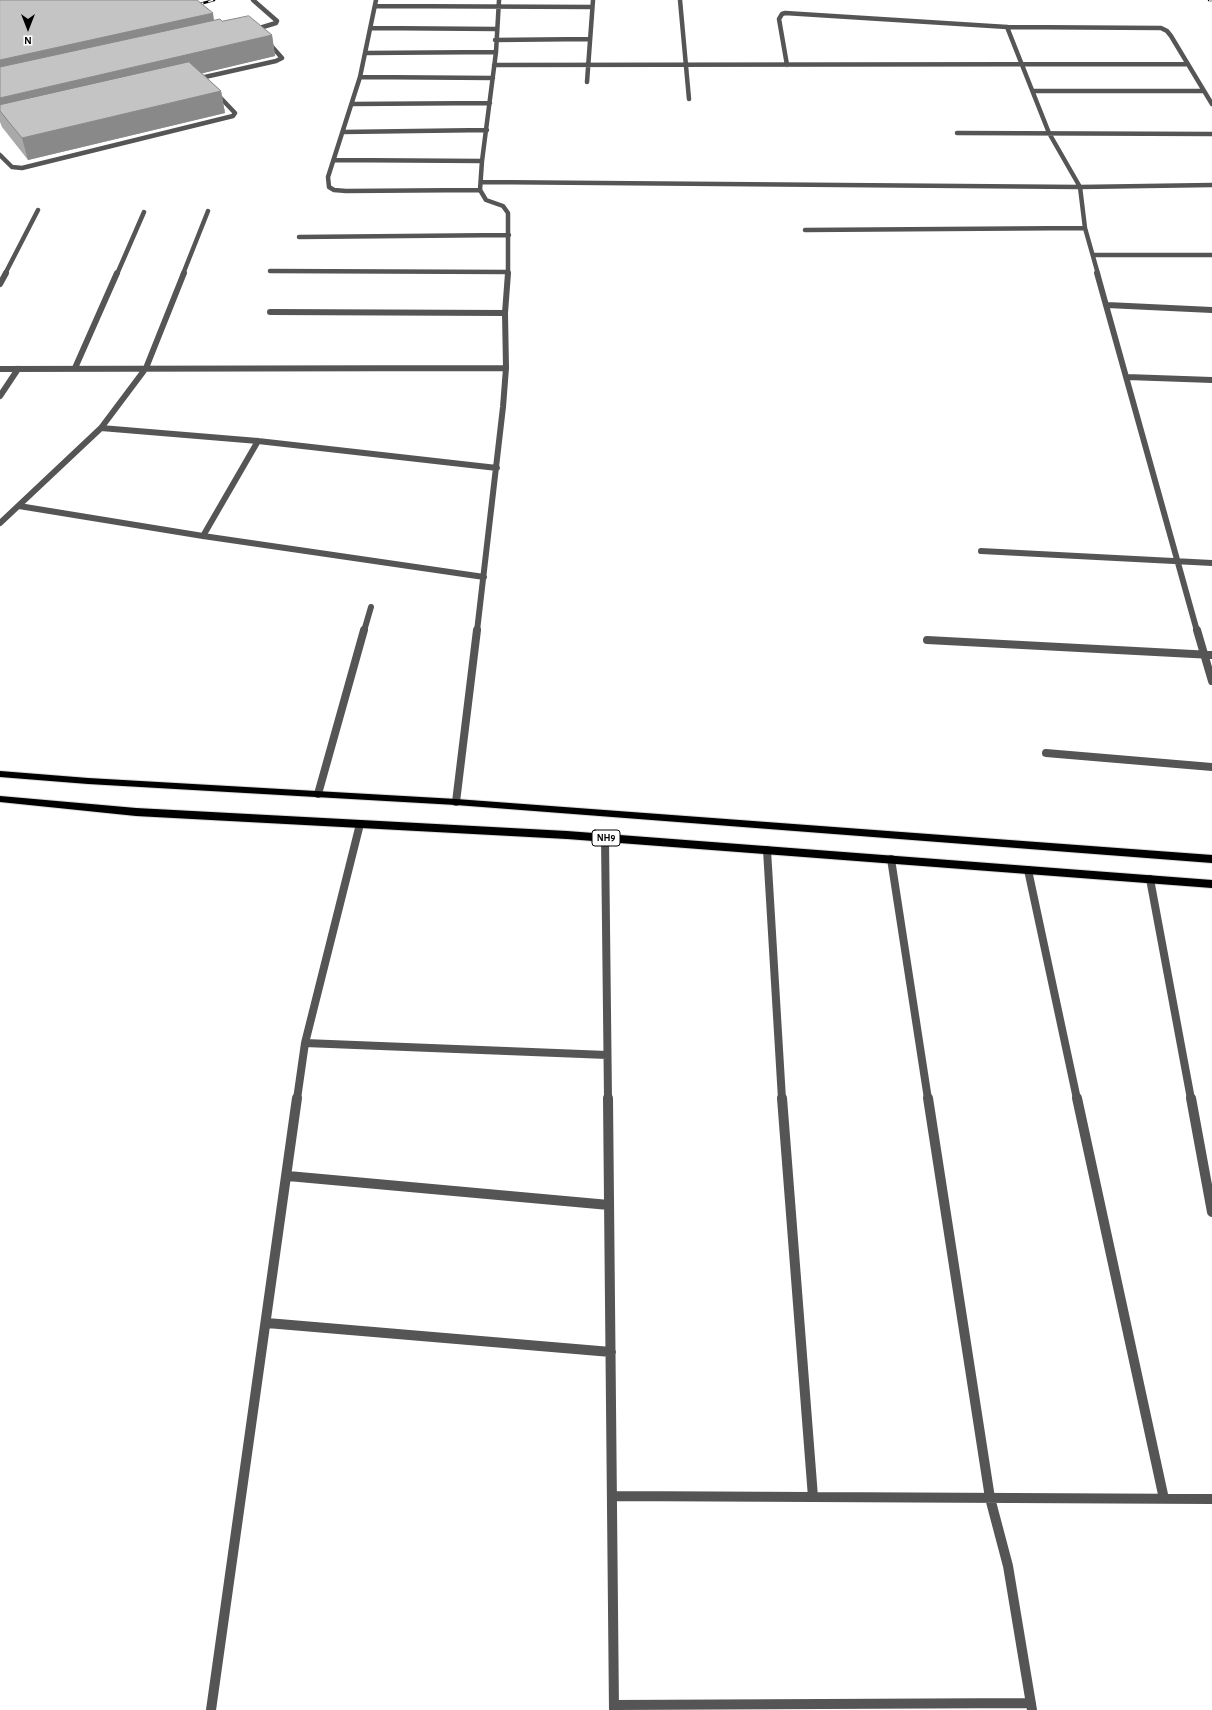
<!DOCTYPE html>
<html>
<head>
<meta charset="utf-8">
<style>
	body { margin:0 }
	#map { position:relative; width:1212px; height:1710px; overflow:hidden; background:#fff; font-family:"Alegreya Sans",sans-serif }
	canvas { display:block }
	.north { position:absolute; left:8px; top:8px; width:40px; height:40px; -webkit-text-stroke:3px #fff; paint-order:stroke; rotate:180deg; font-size:11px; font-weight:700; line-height:16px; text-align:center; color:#000 }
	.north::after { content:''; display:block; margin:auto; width:14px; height:18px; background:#000; clip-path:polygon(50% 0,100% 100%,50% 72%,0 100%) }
</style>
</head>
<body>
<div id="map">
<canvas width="1212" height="1710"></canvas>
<div class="north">N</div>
</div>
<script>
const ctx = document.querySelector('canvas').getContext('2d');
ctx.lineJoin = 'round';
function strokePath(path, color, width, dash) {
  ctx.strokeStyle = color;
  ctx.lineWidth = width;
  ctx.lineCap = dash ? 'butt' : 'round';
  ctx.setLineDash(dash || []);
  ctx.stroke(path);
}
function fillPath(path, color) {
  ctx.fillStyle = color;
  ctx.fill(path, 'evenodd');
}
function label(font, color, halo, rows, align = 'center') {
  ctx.font = font + ' "Alegreya Sans",sans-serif';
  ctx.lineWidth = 3;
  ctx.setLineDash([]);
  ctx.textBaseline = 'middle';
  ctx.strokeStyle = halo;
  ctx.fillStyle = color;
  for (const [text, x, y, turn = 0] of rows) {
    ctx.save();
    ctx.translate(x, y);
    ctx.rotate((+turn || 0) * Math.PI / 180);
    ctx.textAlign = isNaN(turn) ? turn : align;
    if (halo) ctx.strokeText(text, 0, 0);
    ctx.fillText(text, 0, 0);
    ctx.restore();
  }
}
const lane = new Path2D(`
	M253,0L277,21L276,23L253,30
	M196,79L276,61L282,58L267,41
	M0,155L12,167L22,168L233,116L235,113L216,93`);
const streetFar3 = new Path2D(`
	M376,0L360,77L328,177L329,187L334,190L346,191L480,190
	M499,0L496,52L482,161L480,190L486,200L503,206L508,213V274
	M680,0L689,99
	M375,6L592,7
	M1007,27L1049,133L1080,187L1085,228L1098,274
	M370,28L496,29
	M495,40L590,39
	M366,53L496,52
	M494,65L1188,64
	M787,65L779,19L782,14L785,13L1007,27L1161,28L1167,31L1171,36L1212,104
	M360,77L493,78
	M587,82L593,0
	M1033,91H1204
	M352,104L490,103
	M343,132L487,130
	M957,133L1212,134
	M334,160L482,161
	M481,182L1080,187L1212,185
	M805,230L1085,228
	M299,237L509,235
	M1093,255H1212
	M270,271L508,272
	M5,274L38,210
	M117,274L144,212
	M183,274L208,211`);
const streetFar2 = new Path2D(`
	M1097,273L1197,631
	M0,284L6,273
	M1107,305L1212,310
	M270,312L505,313
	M75,368L117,273
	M0,369L506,368
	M1127,377L1212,380
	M0,396L18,369
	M101,428L258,441L497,468
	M19,506L203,536L484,577
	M0,523L101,428L146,368L184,273
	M203,536L258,441
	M981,551L1212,563
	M364,631L371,607
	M477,631L503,407L506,368L505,313L508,273`);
const streetFar1 = new Path2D(`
	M1197,630L1212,681
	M927,640L1212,655
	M1046,753L1212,767
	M318,794L364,630
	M456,802L477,630
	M605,838L608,1099
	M767,850L782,1099
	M891,859L928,1099
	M1028,870L1077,1099
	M1150,879L1191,1099
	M305,1043L607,1055
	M297,1099L305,1043L360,824`);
const street = new Path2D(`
	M608,1098L614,1710
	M782,1098L813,1497
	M928,1098L990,1498L1008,1566L1032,1710
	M1077,1098L1164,1499
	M1191,1098L1212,1212
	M288,1176L609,1205
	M267,1323L611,1352
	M613,1496L1212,1499
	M614,1705L1031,1703
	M211,1710L297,1098`);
const primary = new Path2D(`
	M0,771L88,778L456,799L1212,855V863L456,805L88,784L0,777Z
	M0,796L136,808L567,831L1212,880V888L567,839L136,816L0,802Z`);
const rail = new Path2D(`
	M1209,0H1212
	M189,7L214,0`);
const wall = new Path2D(`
	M0,0L222,21L272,35L275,56L202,73L221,91L225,113L28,160L2,127L0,122Z`);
const shadedWall = new Path2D(`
	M213,13L216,34L0,82V60Z
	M272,35L275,56L7,120L0,111V98Z
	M221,91L225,113L28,160L22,138Z`);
const building = new Path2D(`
	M0,0H197L213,13L0,60Z
	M249,16L272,35L0,98V67L220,19L222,21Z
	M189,62L221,91L22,138L0,111V105Z`);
const shields = [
	[606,838,28]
];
const shieldNames = [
	["NH9",606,838]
];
strokePath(primary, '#dbdbdb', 2);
strokePath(lane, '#555', 4.5);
strokePath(streetFar3, '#555', 4.5);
strokePath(streetFar2, '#555', 6);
strokePath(streetFar1, '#555', 8);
strokePath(street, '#555', 10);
fillPath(primary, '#000');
strokePath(rail, '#000', 2.5);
strokePath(rail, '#fff', 1.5, [5]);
fillPath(wall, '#a9a9a9');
fillPath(shadedWall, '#898989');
fillPath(building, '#c4c4c4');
strokePath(building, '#898989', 1);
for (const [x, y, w] of shields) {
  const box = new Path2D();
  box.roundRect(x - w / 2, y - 8, w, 16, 3);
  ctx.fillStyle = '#fff';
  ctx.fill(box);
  strokePath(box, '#000', 1);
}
label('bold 10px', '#000', null, shieldNames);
</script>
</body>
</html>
